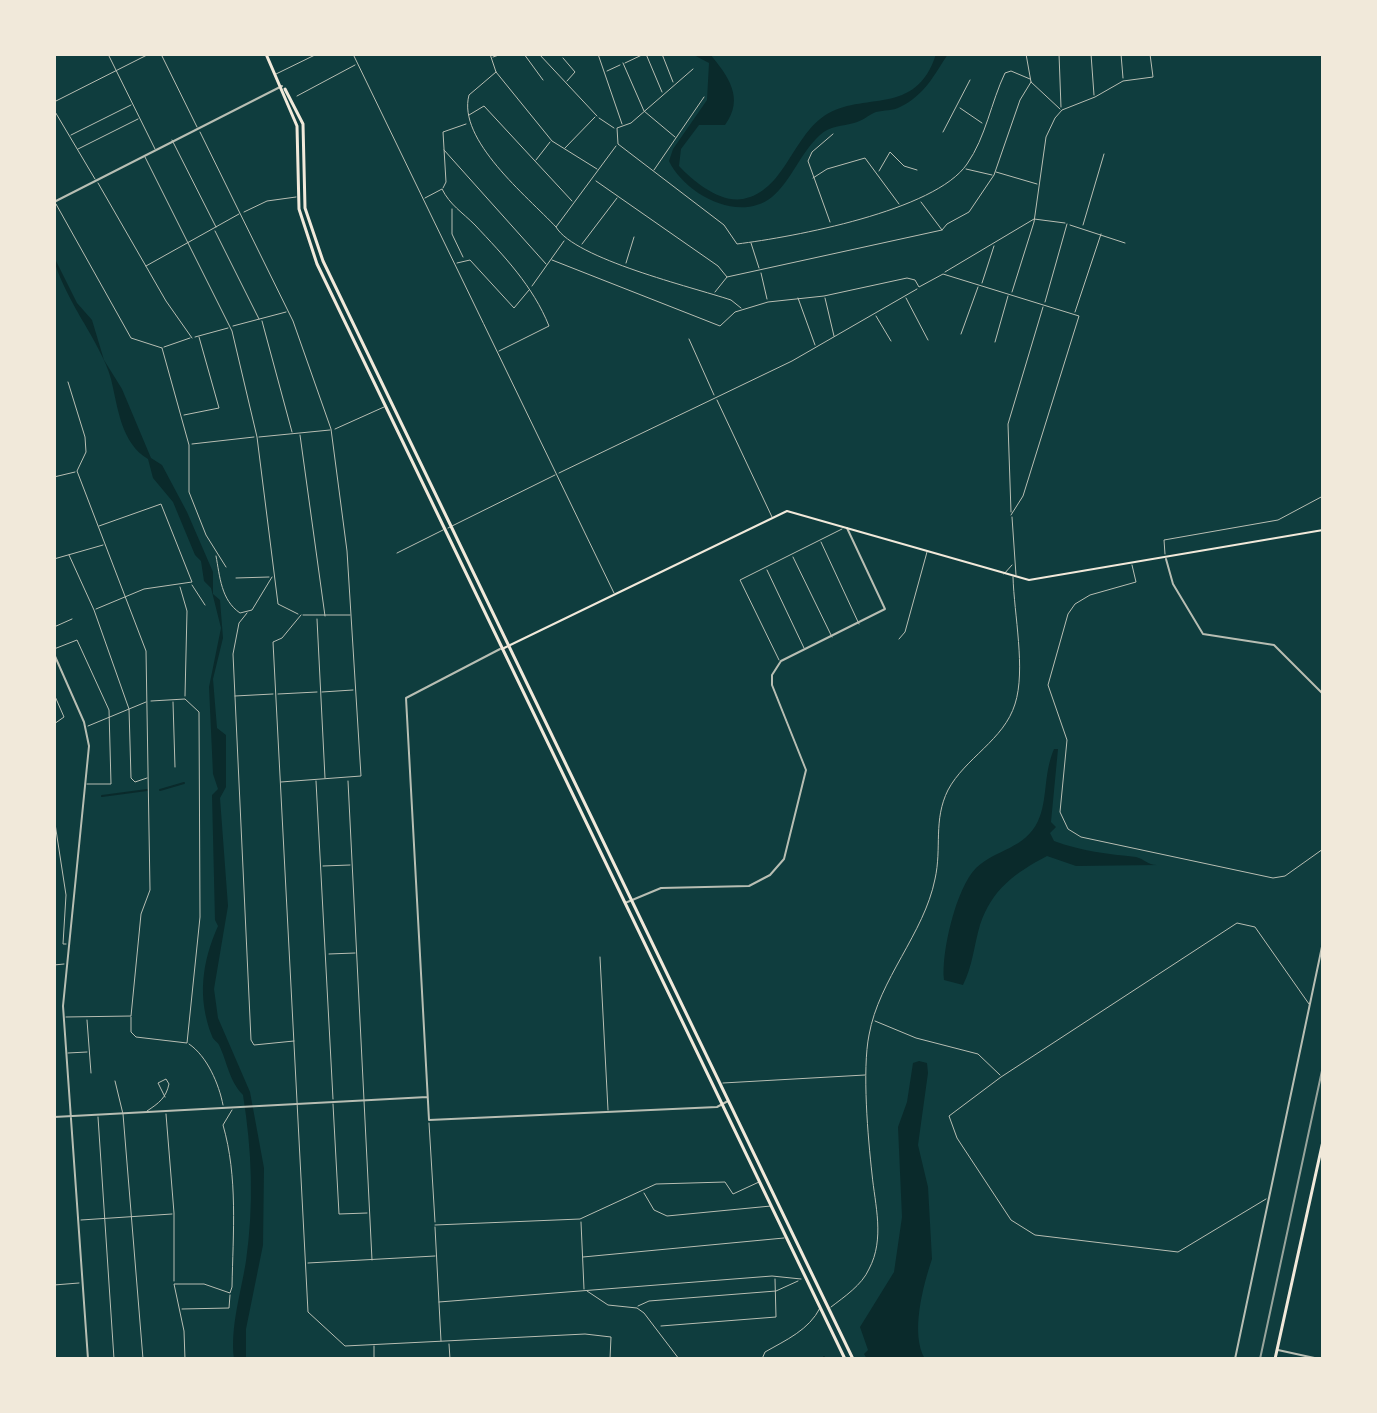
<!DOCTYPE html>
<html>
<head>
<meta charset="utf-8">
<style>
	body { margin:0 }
	#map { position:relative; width:1377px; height:1413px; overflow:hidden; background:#0f3d3e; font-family:Lato,sans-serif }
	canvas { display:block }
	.frame { position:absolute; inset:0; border:56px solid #f1e9da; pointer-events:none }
</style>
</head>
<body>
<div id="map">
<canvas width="1377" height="1413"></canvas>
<div class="frame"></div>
</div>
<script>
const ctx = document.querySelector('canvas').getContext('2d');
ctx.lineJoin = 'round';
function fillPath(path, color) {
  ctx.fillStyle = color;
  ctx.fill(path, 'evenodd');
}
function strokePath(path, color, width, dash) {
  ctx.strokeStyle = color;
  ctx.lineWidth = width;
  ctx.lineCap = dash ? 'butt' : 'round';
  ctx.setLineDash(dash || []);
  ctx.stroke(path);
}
const water = new Path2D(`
	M692,54H710C728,76 745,98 725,125H699L681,149L679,166C694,182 720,203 743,199C784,191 792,138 824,116C863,90 916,118 936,54H948C934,75 925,95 900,107C893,111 884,110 876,112C868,115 863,121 854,123C843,126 829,126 820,135C800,153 792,180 772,197C738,224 684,193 669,161L673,149L707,100L709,63Z
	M54,257L77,303L92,320L104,360L122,389L151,458L162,465L187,512L213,572V594L220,600L223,638L213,679L217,728L226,735V787L220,798L228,906L214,989L218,1018L250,1092L264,1168L263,1245L246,1329V1359H234C230,1327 241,1293 246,1261C254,1205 252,1151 243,1095C229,1081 227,1061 219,1045C218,1042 213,1040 212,1036C197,998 202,962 218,926L215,920L212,795L218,789L213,774L209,687L221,628L211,588L204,581L201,561L195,555L173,502L153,478L148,459C121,443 118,408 111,379C106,360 93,339 84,323C75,308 55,272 54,257Z
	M1054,749H1058L1051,822L1056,827L1050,833L1054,841C1081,851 1108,854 1136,857C1145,859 1148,866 1159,865L1076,866L1047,856C1015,873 992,889 980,925C974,945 973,965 963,985L944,980C941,953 956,888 976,868C996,849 1025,849 1038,821C1048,800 1043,775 1054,749Z
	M919,1061L927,1063L928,1073L918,1145L928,1187L932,1259C923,1286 910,1334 925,1359H867L864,1354L868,1350L860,1327L894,1272L902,1217L898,1127L907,1102L913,1063Z`);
const stream = new Path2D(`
	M160,790L184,783
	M102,796L147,790
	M824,1357L825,1359`);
const minor = new Path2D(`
	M108,54L155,149
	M161,54L197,127
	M353,54L614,593
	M490,54L496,72L552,141L597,169
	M524,54L543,80
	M539,54L597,116
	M598,54L622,124
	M646,54L662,92
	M662,54L673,82
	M1026,54L1031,82L1060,109
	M1059,54L1061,107
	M1091,54L1094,95
	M1121,54L1123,78
	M493,57L502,54
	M563,58L575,72L567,81
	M623,63L644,111L675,137
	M625,63L644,54
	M693,69L631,123L617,128L618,144L724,225L737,244C793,237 935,211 967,164C986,137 991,102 1005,73L1011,71L1030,79
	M607,71L620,65
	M496,72L469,95C457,140 527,196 556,227
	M276,74L317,54
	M297,96L355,65
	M54,102L149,54
	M960,108L982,123
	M54,110L95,179
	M469,115L484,106L572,201
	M599,118L614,128
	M200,132L293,321L331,429L347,551L361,776L281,782
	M943,132L970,80
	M71,135L131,105
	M172,140L216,227
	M616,146L556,227C575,259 692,287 731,300L741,308
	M565,148L595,117
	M78,149L138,119
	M444,150L546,264
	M145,157L232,331L257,437L278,604L298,614
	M536,160L550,142
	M966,169L992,175
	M654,170L704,97
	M879,171L890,152L904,166L917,170
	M996,172L1037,184
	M813,178L827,169L865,158L899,204
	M596,181L718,266L727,277L715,292
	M98,183L166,301L192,338
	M443,188L446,182L443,132L466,124
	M425,198L442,189C450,205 462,212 475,225C504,256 533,286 549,326L499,351
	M921,202L942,230
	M56,204L131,338L162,348
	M452,209V234L463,257
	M244,212L267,201L296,197
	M830,222L808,161L812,152L833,134
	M1070,225L1125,243
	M1083,225L1104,154
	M215,231L259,319
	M751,243L759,268
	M582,244L617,198
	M552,260L720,326L735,312L768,302L824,296L907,278L915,280L919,287L943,274L1079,316L1023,496L1011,515
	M457,263L470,260L514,308L529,290
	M626,263L634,237
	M146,266L239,214
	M945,272L1034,219L1065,223
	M761,273L767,299
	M727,277L942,230L947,224L969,212L994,175L1020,100L1031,82
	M982,283L994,246
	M532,286L564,241
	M1012,292L1034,222L1046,137L1055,118L1062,110L1095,97L1123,81L1153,77L1150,54
	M798,298L815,345
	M825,298L834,336
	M906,298L928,340
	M1045,302L1067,224
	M1075,312L1101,234
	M876,316L891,341
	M262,321L292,432
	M233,326L286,312
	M961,334L978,287
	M195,337L228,328
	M689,339L714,395
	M995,342L1008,296
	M164,347L190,338
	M162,348L189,445V492L206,535L226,567
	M717,400L772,517
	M184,415L219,408L199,337
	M335,429L384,407
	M300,435L325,616
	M259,437L330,430
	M192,444L254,437
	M559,473L792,361L917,289
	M54,477L75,472
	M1011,512L1008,424L1043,307
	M1012,517L1016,575
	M448,528L555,475
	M821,542L859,624
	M397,553L443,530
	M1165,554L1164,540L1278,520L1323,496
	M69,555L94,610L129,709L131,778L135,782L147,778
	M216,556C220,577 221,600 240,613L252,610L272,577
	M793,557L832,637
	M54,559L103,545
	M1132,565L1136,582L1090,595L1075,604L1068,614L1048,685L1067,740L1060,812L1068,829L1081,837L1273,878L1285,876L1323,849
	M767,570L804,648
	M1004,574L1012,565
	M236,578L269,577
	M192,585L205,605
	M180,587L187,611L185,696
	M96,609L144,589L192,582L161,504L99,526
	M247,613L239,623L233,654L251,1040L254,1045L294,1041
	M301,615L282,638L273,642L308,1312L345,1346L585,1334L611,1337L610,1359
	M303,615H350
	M317,619L325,778
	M54,627L72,619
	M899,639L905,632L927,552
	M54,649L77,640L109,710L111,784H87
	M779,660L740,580L842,529
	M322,692L353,690
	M54,694L64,717L54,724
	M278,694L317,692
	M235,696L273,694
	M173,702L175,767
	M88,726L146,702
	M316,781L333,1099
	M348,781L372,1260
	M54,817L66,895L63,944H66
	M323,866L350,865
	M329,954L355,953
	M600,957L608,1110
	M54,965L64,964
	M66,1017L131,1016L141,914L150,890L146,651L77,471L86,452L85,437L68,382
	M131,1017V1032L136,1037L187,1043L200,917L199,712L185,699L151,701
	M87,1020L91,1073
	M875,1021L916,1038L978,1054L1000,1075
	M189,1044C207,1056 219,1084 223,1105
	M68,1053L87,1052
	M115,1081L123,1114L143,1359
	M723,1083L865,1075
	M333,1104L339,1214L367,1213
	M147,1111C159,1103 166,1098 169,1084L166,1079L158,1083L165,1097
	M166,1114L174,1213V1281
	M98,1117L114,1359
	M429,1123L435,1222
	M644,1193L654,1210L667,1216L771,1206
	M1266,1199L1178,1252L1035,1235L1011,1220L957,1138L949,1116L1001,1077L1237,923L1255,927L1309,1004
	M81,1220L172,1214
	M581,1222L584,1289
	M435,1225L580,1219L656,1184L725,1182L733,1194L759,1182
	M435,1227L441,1341
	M583,1257L784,1238
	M308,1263L435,1256
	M54,1285L79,1283
	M587,1291L608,1305L637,1308L644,1313L679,1359
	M439,1302L772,1276L801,1279
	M638,1306L649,1301L776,1291L798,1281
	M831,1307C844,1297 862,1285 869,1269C885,1239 875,1205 872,1174C868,1138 862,1070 869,1035C879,979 924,934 935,879C942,848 933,820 948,790C965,758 1004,740 1015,704C1026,670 1014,614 1013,577
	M182,1309L229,1308L230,1295
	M661,1326L776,1317L775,1279
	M449,1344L450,1359
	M185,1359L184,1331L174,1284H204L230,1293L232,1287C233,1233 238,1177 223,1125L232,1110
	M374,1359V1346
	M762,1359L765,1352C786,1340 809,1330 820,1308`);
const tertiary = new Path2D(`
	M54,202L282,86
	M1166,559L1173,584L1203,634L1274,645L1323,694
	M500,649L406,698L429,1120L717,1107L728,1101
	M54,654L84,722L89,746L63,1006L88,1359
	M625,903L661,888L749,886L770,875L784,859L806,770L772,685V675L781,661L885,609L847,528
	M54,1117L427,1097
	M1278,1350L1319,1359
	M1235,1359L1323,942`);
const secondary = new Path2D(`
	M502,649L787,511L1029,580L1323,530`);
const primary = new Path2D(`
	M266,54L297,126L299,209L317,264L845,1359
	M285,89L303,124L305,208L323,261L853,1359
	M1275,1359L1323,1141`);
const tram = new Path2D(`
	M1260,1359L1323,1066`);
fillPath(water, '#0a2a2b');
strokePath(stream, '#0a2a2b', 2);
strokePath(minor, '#b8beb3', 1);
strokePath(tertiary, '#b8beb3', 2);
strokePath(secondary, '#f1e9da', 2);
strokePath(primary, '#f1e9da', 3);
strokePath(tram, '#97a49c', 2);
</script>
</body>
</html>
